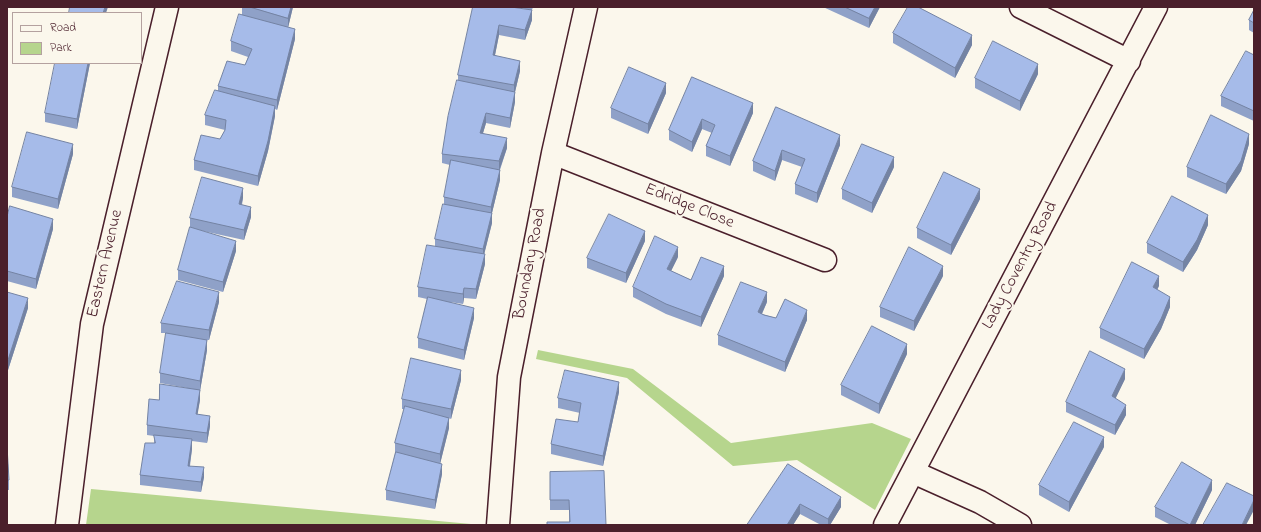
<!DOCTYPE html>
<html>
<head>
<meta charset="utf-8">
<style>
	body { margin:0 }
	#map { position:relative; width:1261px; height:532px; overflow:hidden; background:#fbf7ec; font-family:"Indie Flower",sans-serif }
	canvas { display:block }
	.frame { position:absolute; inset:0; border:8px solid #4a1f2b; pointer-events:none }
	.legend { position:absolute; left:12px; top:12px; width:130px; height:52px; box-sizing:border-box; background:#fbf7ec; border:1px solid #b4a19f; margin:0; padding:5px 7px; list-style:none; font-size:12px; color:#4a1f2b }
	.legend li { display:flex; align-items:center; gap:8px; height:20px }
	.legend b { width:20px; border:1px solid #b4a19f }
</style>
</head>
<body>
<div id="map">
<canvas width="1261" height="532"></canvas>
<div class="frame"></div>
<ul class="legend">
<li><b style="height:5px;background:#fbf7ec"></b>Road</li>
<li><b style="height:11px;background:#b6d58d"></b>Park</li>
</ul>
</div>
<script>
const ctx = document.querySelector('canvas').getContext('2d');
ctx.lineJoin = 'round';
function fillPath(path, color) {
  ctx.fillStyle = color;
  ctx.fill(path, 'evenodd');
}
function strokePath(path, color, width, dash) {
  ctx.strokeStyle = color;
  ctx.lineWidth = width;
  ctx.lineCap = dash ? 'butt' : 'round';
  ctx.setLineDash(dash || []);
  ctx.stroke(path);
}
function label(font, color, halo, rows, align = 'center') {
  ctx.font = font + ' "Indie Flower",sans-serif';
  ctx.lineWidth = 4;
  ctx.setLineDash([]);
  ctx.textBaseline = 'middle';
  ctx.strokeStyle = halo;
  ctx.fillStyle = color;
  for (const [text, x, y, turn = 0] of rows) {
    ctx.save();
    ctx.translate(x, y);
    ctx.rotate((+turn || 0) * Math.PI / 180);
    ctx.textAlign = isNaN(turn) ? turn : align;
    if (halo) ctx.strokeText(text, 0, 0);
    ctx.fillText(text, 0, 0);
    ctx.restore();
  }
}
const green = new Path2D(`
	M538,350L633,369L731,443L872,423L911,439L875,510L797,460L733,466L627,378L536,359Z
	M91,489L471,524V525H86Z`);
const minor = new Path2D(`
	M1021,7L1129,61
	M553,153L825,260
	M913,472L980,502L1020,525
	M67,525L92,324L167,7
	M498,525L509,377L553,153L586,7
	M885,525L1156,7`);
const wall = new Path2D(`
	M242,7H293L288,27L295,39L277,110L275,109V116L268,151L258,186L194,170V160L220,139L225,130L205,125V115L218,91V86L245,65L248,57L231,51V41L242,15Z
	M473,7L530,10L515,7H533L532,10V20L525,40L499,35L495,55L520,71L515,92V102L510,128L486,123L483,133L507,148L500,170V180L492,213V223L484,254L485,264L476,299L464,298L463,304L450,302L474,318L464,360L418,348V338L427,299L418,297V287L435,247V239L444,204V197L450,165L442,163V154L458,80V75Z
	M823,7H880L869,28Z
	M1254,10V33L1249,30V20Z
	M893,33L972,45L955,78L893,43Z
	M1254,55V121L1221,106V96Z
	M90,63L77,129L45,122V113Z
	M1038,74L1020,111L975,88V78Z
	M692,77L753,113L730,166L706,156V146L712,133L702,129L692,152L669,140V130Z
	M666,93L648,134L611,118V108Z
	M776,107L840,145L817,203L795,194V184L802,167L782,160L775,181L753,171V161Z
	M1249,144L1241,171L1226,194L1187,177V167Z
	M73,154L58,209L12,197V187Z
	M894,167L872,213L842,199V189Z
	M243,198L242,205L251,217L244,240L198,230L236,251L223,292L178,280V270L190,227V218Z
	M980,199L951,255L917,238V228Z
	M7,217L53,229L36,289L7,281Z
	M1208,225L1197,250L1183,272L1147,253V243Z
	M645,241L626,283L587,268V258Z
	M678,257L671,271L691,280L724,276L701,327L666,314L633,297V287Z
	M943,276L914,331L880,317V307Z
	M1159,286L1157,290L1170,307L1161,329L1144,359L1100,338V328Z
	M7,292L28,308L8,370H7Z
	M219,302L209,340H207V350L200,391V400L197,414L210,426L207,443L192,441V449L190,466L204,477L201,492L140,485V475L154,443V436L147,435V425L159,400L187,388L160,383V373L166,333H161V323Z
	M767,302L762,314L776,318L807,320L785,372L718,345V335Z
	M907,354L879,414L841,395V385Z
	M1125,379L1115,398L1126,415L1115,435L1066,412V402Z
	M461,380L451,419L449,418V428L440,464L442,474L435,509L386,500V490L395,454V443L404,409H402V399Z
	M619,392L603,466L551,454V444L578,422L580,413L558,408V398Z
	M7,446L9,480V490H7Z
	M1104,447L1069,512L1039,495V485Z
	M788,464L841,507L830,525H821L800,514L793,525H747Z
	M550,472L606,525L569,522V510H550Z
	M1212,490L1195,525H1171L1155,517V507Z`);
const shadedWall = new Path2D(`
	M105,7H108L106,13H103Z
	M291,7H293L288,28V18Z
	M875,7H880L869,28V18Z
	M532,10V20L525,40V30Z
	M499,25V35L493,65V55Z
	M295,29V39L277,110V100Z
	M972,35V45L955,78V68Z
	M520,61V71L515,92V102L510,128V118L514,94V85Z
	M88,63H90L77,129V119Z
	M1038,64V74L1020,111V101Z
	M666,83V93L648,134V124Z
	M753,103V113L730,166V156Z
	M275,106V116L268,151L258,186V176Z
	M486,113V123L480,143V133Z
	M702,119V129L692,152V142Z
	M1249,134V144L1241,171L1226,194V184Z
	M840,135V145L817,203V193Z
	M507,138V148L499,171V161Z
	M73,144V154L58,209V199Z
	M782,150V160L775,181V171Z
	M894,157V167L872,213V203Z
	M500,170V180L491,217V207Z
	M243,188V198L239,214V204Z
	M980,189V199L951,255V245Z
	M251,207V217L244,240V230Z
	M492,213V223L483,259V249Z
	M1208,215V225L1197,250L1183,272V262Z
	M53,219V229L36,289V279Z
	M645,231V241L626,283V273Z
	M236,241V251L223,292V282Z
	M678,247V257L667,279V269Z
	M485,254V264L476,299V289Z
	M724,266V276L701,327V317Z
	M943,266V276L914,331V321Z
	M1159,276V286L1153,297V287Z
	M464,288V298L463,304V294Z
	M219,292V302L209,340V330Z
	M767,292V302L758,322V312Z
	M1170,297V307L1161,329L1144,359V349Z
	M28,298V308L8,370V360Z
	M474,308V318L464,360V350Z
	M807,310V320L785,372V362Z
	M207,340V350L200,391V400L196,424V414L200,390V381Z
	M907,344V354L879,414V404Z
	M1125,369V379L1112,406V396Z
	M461,370V380L451,419V409Z
	M619,382V392L603,466V456Z
	M1126,405V415L1115,435V425Z
	M210,416V426L207,443V433Z
	M449,418V428L440,464V454Z
	M1104,437V447L1069,512V502Z
	M192,439V449L188,476V466Z
	M442,464V474L435,509V500Z
	M204,467V477L201,492V482Z
	M1212,480V490L1195,525H1190Z
	M841,497V507L830,525H828V519Z
	M1254,500V510L1246,525H1242Z
	M800,504V514L793,525H787Z`);
const building = new Path2D(`
	M70,7H105L103,13H69Z
	M250,7H291L288,18Z
	M473,7H511L532,10L525,30L499,25L493,55L520,61L514,85L458,75Z
	M845,7H875L869,18Z
	M908,7H918L972,35L955,68L893,33Z
	M1254,10V23L1249,20Z
	M239,14L295,29L277,100L218,86L227,61L245,65L252,49L231,41Z
	M993,41L1038,64L1020,101L975,78Z
	M1246,51L1254,55V111L1221,96Z
	M55,63H88L77,119L45,113Z
	M629,67L666,83L648,124L611,108Z
	M692,77L753,103L730,156L706,146L715,125L702,119L692,142L669,130Z
	M457,80L515,92L510,118L486,113L480,133L507,138L499,161L442,154L448,116Z
	M215,90L275,106L268,141L258,176L194,160L201,135L220,139L225,130L226,120L205,115Z
	M776,107L840,135L817,193L795,184L805,159L782,150L775,171L753,161Z
	M1211,115L1249,134L1241,161L1226,184L1187,167Z
	M27,132L73,144L58,199L12,187Z
	M862,144L894,157L872,203L842,189Z
	M451,160L500,170L491,207L444,197Z
	M944,172L980,189L951,245L917,228Z
	M202,177L243,188L239,204L251,207L244,230L190,218Z
	M1172,196L1208,215L1197,240L1183,262L1147,243Z
	M443,204L492,213L483,249L435,239Z
	M10,206L53,219L36,279L7,271V217Z
	M609,214L645,231L626,273L587,258Z
	M190,227L236,241L223,282L178,270Z
	M655,236L678,247L667,269L691,280L701,257L724,266L701,317L666,304L633,287Z
	M427,245L485,254L476,289L464,288L463,294L418,287Z
	M909,247L943,266L914,321L880,307Z
	M1132,262L1159,276L1153,287L1170,297L1161,319L1144,349L1100,328Z
	M177,281L219,292L209,330L161,323Z
	M741,282L767,292L758,312L764,315L776,318L785,299L807,310L785,362L718,335Z
	M7,292L28,298L8,360H7Z
	M428,297L474,308L464,350L418,338Z
	M872,326L907,344L879,404L841,385Z
	M166,333L207,340L200,381L160,373Z
	M1090,351L1125,369L1112,396L1126,405L1115,425L1066,402Z
	M411,358L461,370L451,409L402,399Z
	M565,370L619,382L603,456L551,444L556,419L578,422L581,403L558,398Z
	M160,384L200,390L196,414L210,416L207,433L147,425L149,399L159,400Z
	M405,406L449,418L440,454L395,443Z
	M1074,422L1104,437L1069,502L1039,485Z
	M154,435L192,439L188,466L204,467L201,482L140,475L145,443H155Z
	M7,446L9,480H7Z
	M396,452L442,464L435,500L386,490Z
	M1182,462L1212,480L1190,525L1155,507Z
	M788,464L841,497L828,519L800,504L787,525H747Z
	M604,471L606,525H547V522H570L569,500H550V472Z
	M1227,483L1254,496V500L1242,525H1203Z`);
const streetNames = [
	["Edridge Close",689,207,22],
	["Eastern Avenue",106,264,-77],
	["Boundary Road",531,264,-79],
	["Lady Coventry Road",1021,266,-62]
];
fillPath(green, '#b6d58d');
strokePath(minor, '#4a1f2b', 25);
strokePath(minor, '#fbf7ec', 22);
fillPath(wall, '#8fa1c8');
fillPath(shadedWall, '#7483a3');
fillPath(building, '#a6bbe9');
strokePath(building, '#7483a3', 1);
label('17px', '#4a1f2b', '#fbf7ec', streetNames);
</script>
</body>
</html>
